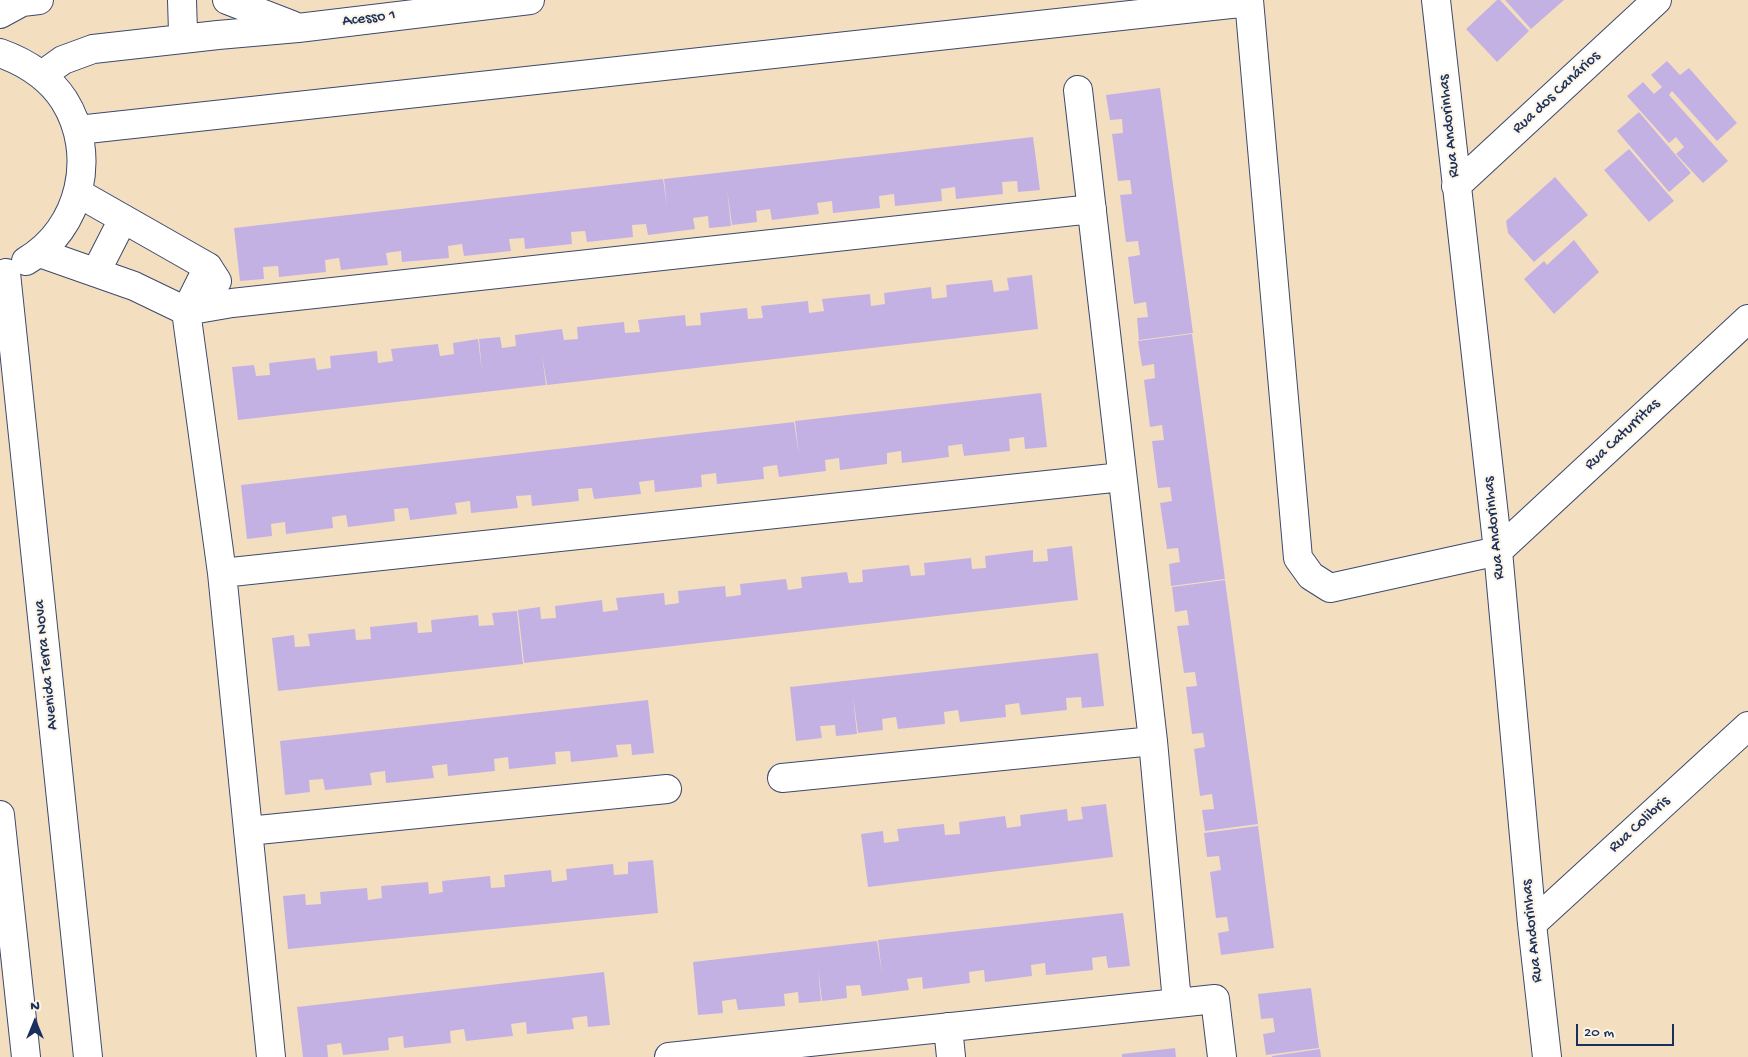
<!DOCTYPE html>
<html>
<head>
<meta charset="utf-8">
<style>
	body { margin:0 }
	#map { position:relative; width:1748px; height:1057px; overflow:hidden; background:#f4dec0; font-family:"Gochi Hand",sans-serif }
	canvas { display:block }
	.north { position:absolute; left:10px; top:997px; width:50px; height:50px; -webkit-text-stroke:4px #fcf5e5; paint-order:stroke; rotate:0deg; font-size:14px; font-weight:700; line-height:20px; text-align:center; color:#1b2f5e }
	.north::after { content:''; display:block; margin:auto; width:18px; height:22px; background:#1b2f5e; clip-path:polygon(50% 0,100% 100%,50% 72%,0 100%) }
	.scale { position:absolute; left:1576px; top:1024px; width:98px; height:22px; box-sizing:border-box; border:2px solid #1b2f5e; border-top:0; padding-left:6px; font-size:15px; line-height:18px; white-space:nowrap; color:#1b2f5e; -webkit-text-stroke:4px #fcf5e5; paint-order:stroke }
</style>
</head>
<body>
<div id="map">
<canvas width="1748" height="1057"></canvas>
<div class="north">N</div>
<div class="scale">20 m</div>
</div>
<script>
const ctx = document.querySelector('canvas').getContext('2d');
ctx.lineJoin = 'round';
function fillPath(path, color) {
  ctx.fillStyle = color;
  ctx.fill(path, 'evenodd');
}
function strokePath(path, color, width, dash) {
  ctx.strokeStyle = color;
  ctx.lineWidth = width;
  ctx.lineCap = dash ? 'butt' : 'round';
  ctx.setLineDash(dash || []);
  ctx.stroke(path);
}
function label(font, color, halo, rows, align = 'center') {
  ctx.font = font + ' "Gochi Hand",sans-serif';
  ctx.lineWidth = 4;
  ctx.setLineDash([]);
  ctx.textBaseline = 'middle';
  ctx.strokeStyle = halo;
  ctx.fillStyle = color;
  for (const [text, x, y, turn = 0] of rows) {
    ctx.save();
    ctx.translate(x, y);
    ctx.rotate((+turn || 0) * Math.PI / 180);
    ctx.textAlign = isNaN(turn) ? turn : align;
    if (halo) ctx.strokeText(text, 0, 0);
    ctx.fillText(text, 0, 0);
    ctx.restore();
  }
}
const building = new Path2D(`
	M1497,0H1500L1529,31L1497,62L1466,29Z
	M1505,0H1564L1531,29Z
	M1667,61L1680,75L1689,68L1737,123L1717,141L1672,91L1669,95L1728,161L1703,183L1676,154L1684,147L1676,137L1669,143L1627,96L1643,82L1654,94L1662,87L1651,75Z
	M1160,88L1193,333L1139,340L1137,318L1148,317L1146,302L1134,304L1128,257L1140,255L1138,241L1126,242L1120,195L1132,194L1130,180L1118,181L1112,134L1123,133L1122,119L1110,120L1106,95Z
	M1639,112L1691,173L1669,192L1617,131Z
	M1033,137L1040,190L1018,192L1017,181L1002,182L1003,194L956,199L955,187L941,189L942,201L895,206L894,194L879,196L880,208L833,213L832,201L817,203L819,214L772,220L770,209L756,211L757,222L732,225L727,189L731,226L709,228L708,216L693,218L695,229L648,235L646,224L632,225L633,237L587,242L585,231L571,232L572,244L525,249L524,238L509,239L511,251L464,256L462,244L448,246L449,258L402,262L401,251L386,253L388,265L341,270L339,258L325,260L326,272L279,277L278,266L263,267L264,279L240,281L234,228L663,179L667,206L664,179Z
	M1629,149L1674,201L1649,222L1604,170Z
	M1555,177L1588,215L1534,262L1508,233L1506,221Z
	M1574,240L1599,272L1554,314L1524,279L1544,261L1547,265Z
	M1032,275L1038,329L547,385L542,355L546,385L238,420L232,367L254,365L256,376L270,375L269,363L315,358L317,370L331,368L330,356L377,351L378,363L393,361L391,349L438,344L440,356L454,354L453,343L478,339L482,372L479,339L500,337L502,348L516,346L515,335L562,329L564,340L578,339L577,327L624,322L625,333L640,332L638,320L685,315L686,326L701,325L700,313L747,308L748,319L763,318L761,306L808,301L809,313L824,311L822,299L870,294L871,306L885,304L884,293L931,287L932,299L947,297L946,285L992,280L994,292L1009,290L1007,278Z
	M1192,334L1225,579L1171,586L1169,564L1180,562L1178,548L1167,549L1160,503L1172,501L1170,487L1158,488L1152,441L1164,440L1162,425L1150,427L1144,380L1155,378L1154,364L1142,366L1138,341Z
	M1041,393L1047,447L1025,449L1024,437L1009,439L1010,451L964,456L962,444L948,446L949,457L902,463L901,451L887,453V464L840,470L839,458L825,460L826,471L779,477L777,465L763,467L764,479L717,484L716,473L701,475L702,487L655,492L654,480L639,482L641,494L594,499L592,488L578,489L579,501L532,506L531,495L516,496L518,508L471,513L470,501L455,503L457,514L410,520L408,508L394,509L395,521L348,527L346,515L332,517L333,528L286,534L285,522L271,524L272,536L247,539L241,485L794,422L799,455L795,421Z
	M1072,546L1078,600L524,663L518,610L540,607L541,619L556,618L555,606L602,600L603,612L618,610L616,598L664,593L665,605L679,603L678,591L725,586L726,597L741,595L740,584L786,579L788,590L802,588L801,577L847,572L849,583L863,582L862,570L909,565L911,576L925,575L924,563L971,558L972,569L986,568L985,556L1033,550V562L1048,561L1047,549Z
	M1225,580L1258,824L1205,831L1202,810L1214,809L1212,794L1200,796L1194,749L1205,747L1203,733L1192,734L1186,687L1197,686L1195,672L1184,673L1177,626L1189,625L1187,610L1175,612L1172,587Z
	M517,611L523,664L278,691L272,638L294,635L295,647L310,646L308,634L355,629L356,640L371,639L370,627L417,622L418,633L432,632L431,620L478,615L479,626L494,625L492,613Z
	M1098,653L1104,706L1082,708L1081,697L1066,698L1067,710L1021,715L1019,703L1005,705L1006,717L960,722L958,710L944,712L945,724L898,729L896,717L882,719L883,730L858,733L853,696L857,734L836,736L835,725L820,726L822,738L796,741L790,687Z
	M648,700L654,753L632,755L631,744L616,745L618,757L571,762L570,751L555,752L556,764L509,769L508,757L494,759L495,771L448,776L447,764L432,766L434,778L386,783L385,771L370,773L372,785L325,790L323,779L309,780L310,792L285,795L280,741Z
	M1106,804L1113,857L868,887L861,834L883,831L884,843L899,841L897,829L944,824L945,835L960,834L959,822L1005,816L1007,828L1021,826L1020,815L1067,809L1068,821L1083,819L1081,807Z
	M1258,826L1274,948L1221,955L1218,933L1229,931L1227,917L1216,918L1210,872L1221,870L1219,856L1207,857L1204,833Z
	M653,860L658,913L288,949L283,896L305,894L306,905L321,904L320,892L367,888L368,900L382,898L381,886L428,882L429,894L443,892L442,881L490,876L491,888L505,887L504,875L551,870L552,882L567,880L566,869L613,864L614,875L628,874V862Z
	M1123,913L1130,966L1108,968L1106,956L1092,958L1093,970L1046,975L1045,963L1031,965L1032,976L985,982L984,970L969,972L970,983L923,989L922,977L907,979L909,990L862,996L860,985L846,986L847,998L822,1001L818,968L821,1001L799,1003L798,992L784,994L785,1006L738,1010L736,999L722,1001L723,1013L698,1015L693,962L877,941L882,974L878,940Z
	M604,972L610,1025L588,1027L587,1016L572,1018L574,1029L527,1034L526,1022L511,1024L513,1036L466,1041L464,1029L450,1031L451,1043L404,1048L403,1036L388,1038L389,1050L343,1055L341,1043L327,1045L328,1057H303L297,1007Z
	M1311,988L1319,1048L1266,1055L1263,1034L1275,1032L1273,1018L1261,1019L1258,994Z
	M1175,1048L1176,1057H1122V1054Z
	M1320,1049L1321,1057H1272V1056Z`);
const minor = new Path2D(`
	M182,0L183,32L185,38
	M227,0L292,25
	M1249,0L1298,558L1311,576L1330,588L1498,551
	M1436,0L1498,551L1532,924L1547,1057
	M0,14L22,2L39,0
	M0,53C25,62 49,77 64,100C98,154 81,229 26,261
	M42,75L63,60L93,49L218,35L298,28L530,0
	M1078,90L1153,741L1177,1002
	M78,130L1249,2
	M1456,186L1657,0
	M78,193L208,267L217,281
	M40,253L134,286L186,311L232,303L1092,209
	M208,267L186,311L222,573L271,1057
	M96,272L123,219
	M6,273L88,1057
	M1498,551L1748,319
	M222,573L1122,477
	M782,778L1153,741
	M0,815L26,1057
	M248,831L667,789
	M1532,924L1748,726
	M948,1027L951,1057
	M669,1057L1215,999L1222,1057`);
const streetNames = [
	["Acesso 1",369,19,-7],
	["Rua dos Canários",1557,93,-43],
	["Rua Andorinhas",1450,126,-96],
	["Rua Caturritas",1623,435,-43],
	["Rua Andorinhas",1495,528,-96],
	["Avenida Terra Nova",47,665,-96],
	["Rua Colibris",1640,825,-42],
	["Rua Andorinhas",1533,931,-96]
];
fillPath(building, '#c4b1e4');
strokePath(minor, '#3c496d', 30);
strokePath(minor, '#fff', 28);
label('16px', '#1b2f5e', '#fcf5e5', streetNames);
</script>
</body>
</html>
